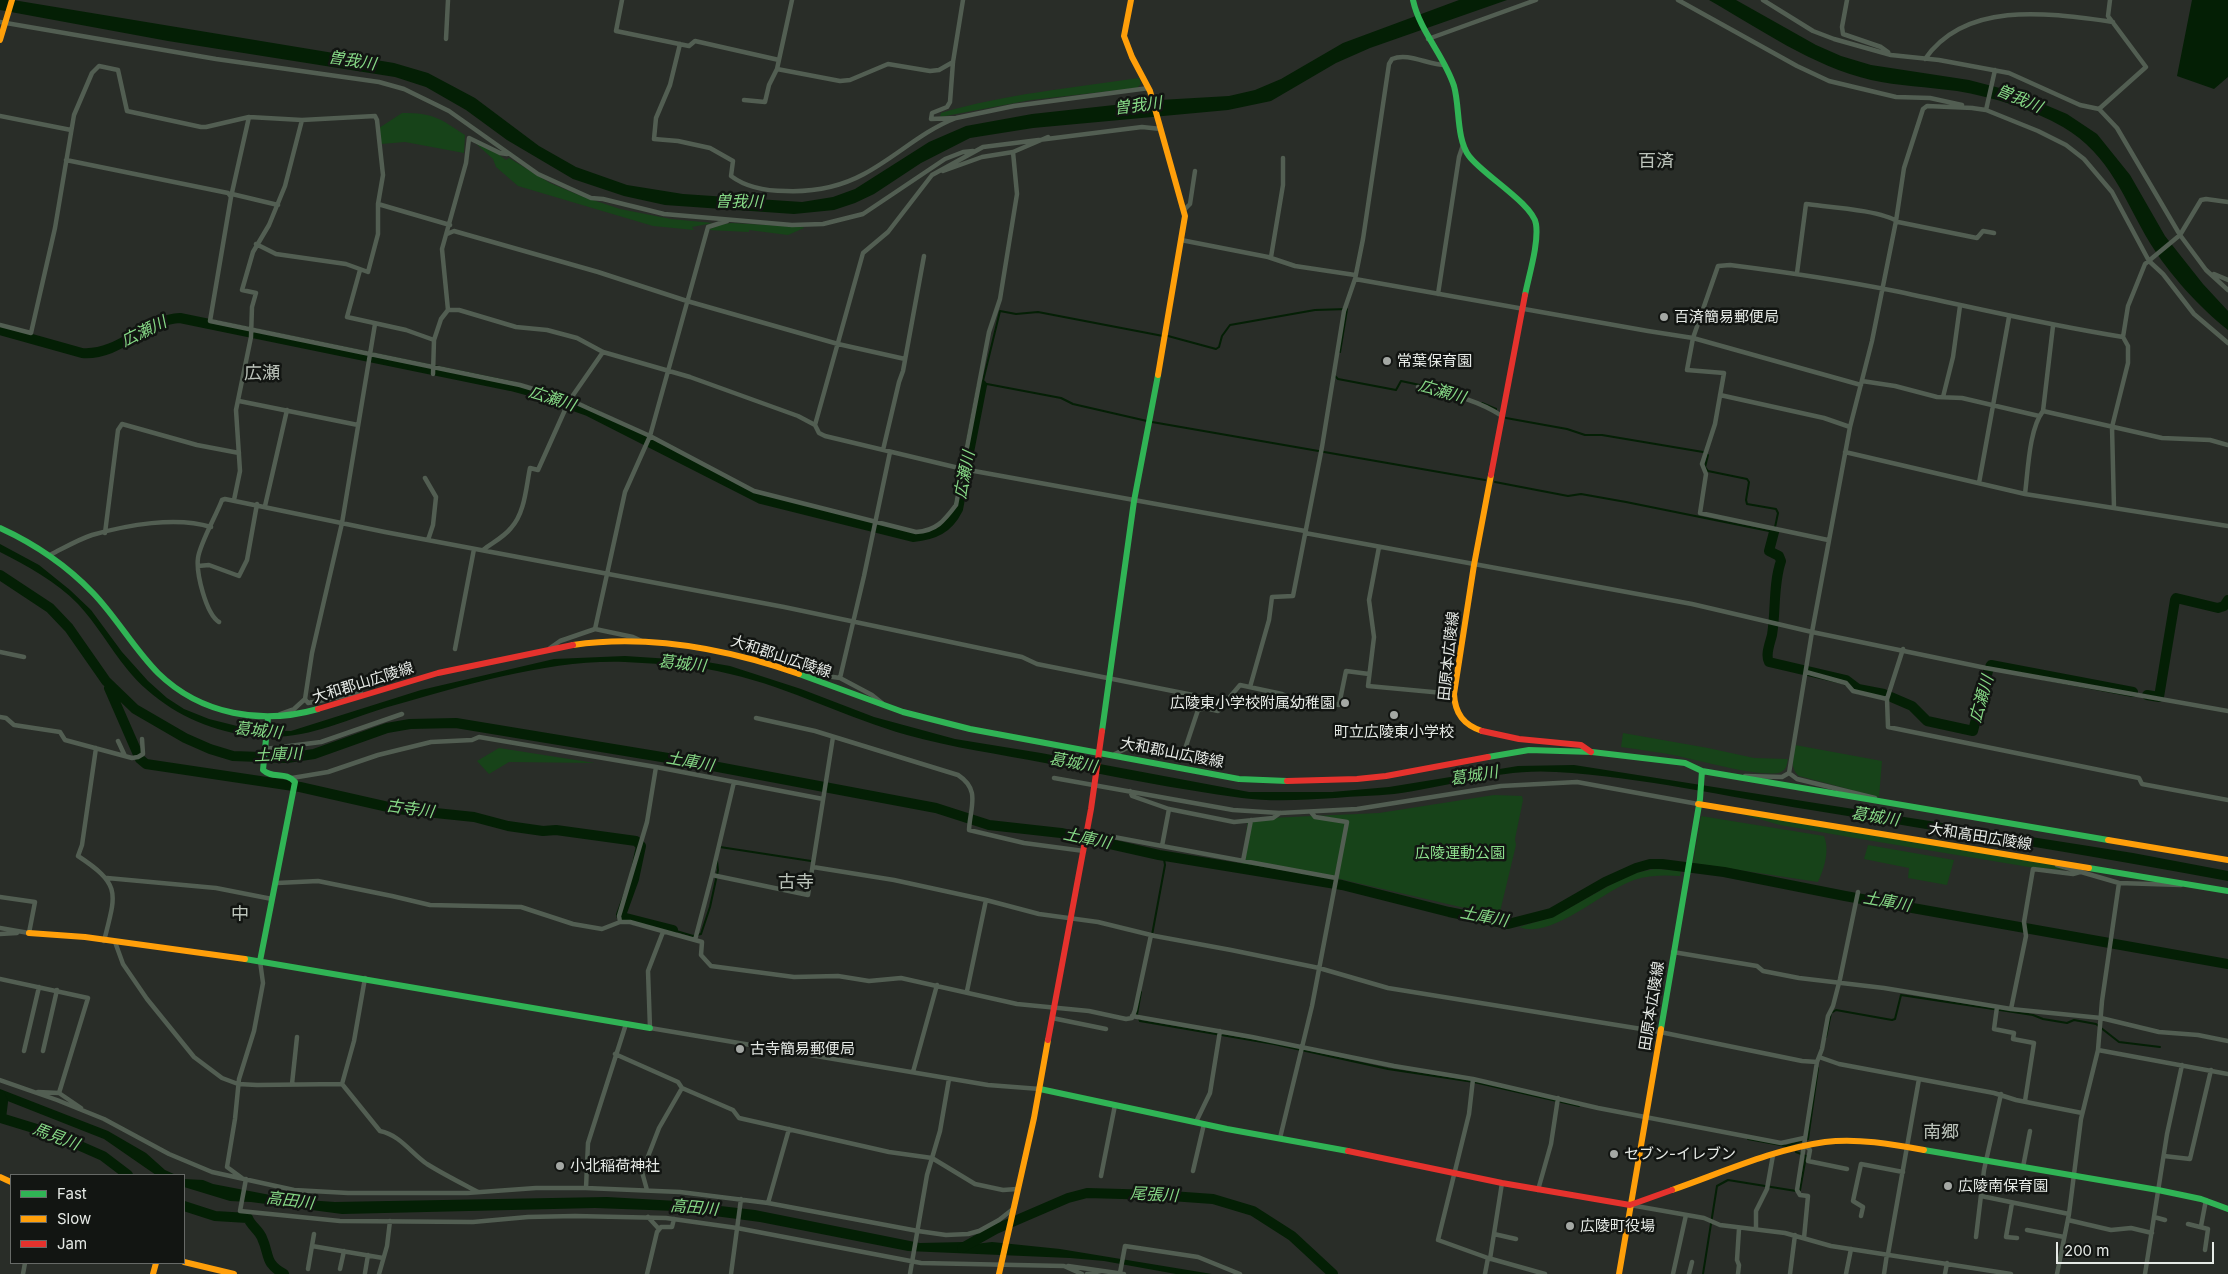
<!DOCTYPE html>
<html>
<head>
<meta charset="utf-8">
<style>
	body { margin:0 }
	#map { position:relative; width:2228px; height:1274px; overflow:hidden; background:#292d28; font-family:Inter,sans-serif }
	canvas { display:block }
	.legend { position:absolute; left:10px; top:1174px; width:175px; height:90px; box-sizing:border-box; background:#121512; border:1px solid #676a67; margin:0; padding:6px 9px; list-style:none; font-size:15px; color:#e6eae6 }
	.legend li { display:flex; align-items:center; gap:10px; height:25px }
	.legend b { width:25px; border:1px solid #676a67 }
	.scale { position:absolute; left:2056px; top:1242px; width:158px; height:22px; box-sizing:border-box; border:2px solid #e6eae6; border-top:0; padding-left:6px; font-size:15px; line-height:18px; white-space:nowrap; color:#e6eae6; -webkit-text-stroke:4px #121512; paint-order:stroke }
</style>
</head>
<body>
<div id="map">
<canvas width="2228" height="1274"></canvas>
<ul class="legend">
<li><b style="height:6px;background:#30b455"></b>Fast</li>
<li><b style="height:6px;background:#ff9f0a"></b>Slow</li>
<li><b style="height:6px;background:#e5322d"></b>Jam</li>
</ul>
<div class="scale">200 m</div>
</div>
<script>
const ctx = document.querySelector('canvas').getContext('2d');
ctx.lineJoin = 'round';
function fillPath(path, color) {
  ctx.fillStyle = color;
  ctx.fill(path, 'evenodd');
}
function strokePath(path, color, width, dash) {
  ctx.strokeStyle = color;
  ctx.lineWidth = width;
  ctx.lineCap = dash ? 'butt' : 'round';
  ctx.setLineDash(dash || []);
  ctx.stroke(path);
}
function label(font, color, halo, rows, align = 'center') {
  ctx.font = font + ' Inter,"Noto Sans JP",sans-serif';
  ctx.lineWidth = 5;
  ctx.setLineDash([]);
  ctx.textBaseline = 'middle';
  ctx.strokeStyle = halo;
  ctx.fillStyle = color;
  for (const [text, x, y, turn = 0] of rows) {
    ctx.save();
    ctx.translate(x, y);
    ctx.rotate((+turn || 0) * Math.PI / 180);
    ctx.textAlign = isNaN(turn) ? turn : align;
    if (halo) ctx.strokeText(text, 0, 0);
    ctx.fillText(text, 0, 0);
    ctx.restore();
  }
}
const green = new Path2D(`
	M1139,78L1141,84L1137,88L1031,100L940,117L941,113C1005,94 1072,88 1139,78Z
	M402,113C434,113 439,118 465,135L464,153L405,142L381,144L379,128Z
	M472,140L488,147L506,160L509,158L550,183L581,196L620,209L671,219L713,223L692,227L694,230L653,226L518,186L496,167L493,159Z
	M731,223L803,227L804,228L788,235L749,230V232L708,230L719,225Z
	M1623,733L1708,748L1754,758L1788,759C1787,764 1787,769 1781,772C1766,779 1697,760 1678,756C1659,752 1640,750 1621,747Z
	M1795,745L1882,761L1879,797L1799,776C1789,768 1794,756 1795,745Z
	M499,748L595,763L509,762L489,774L477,761Z
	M1494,795L1522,796L1523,800L1515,839L1516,845L1499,916L1336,878L1242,864L1248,819L1379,813Z
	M1727,810L2047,863L2067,870L2029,867L1855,838L1780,825Z
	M1701,816L1824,836C1830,851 1824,869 1818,882L1693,863Z
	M1868,845L1954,860L1947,885L1908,878L1909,868L1864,859Z
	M1655,869L1681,871L1680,876C1665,875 1649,875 1634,880C1602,891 1552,940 1519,927L1553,917L1630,874Z`);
const water = new Path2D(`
	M0,0H13L394,63L428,73L475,98L539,146L576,167L627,185L683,194L802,202L833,197L855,189L929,142L966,126L1032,114L1160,100L1229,96L1255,90L1281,79L1343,43L1459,0H1507L1370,48L1336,63L1271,101L1228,110L1033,128L970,138L921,163L874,194L855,203L834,210L794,214L665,205L624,196L573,179L507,140L466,110L426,87L395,77L168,41L0,10Z
	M1709,0H1736L1816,45L1841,56L1871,65L1969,80L2015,92L2067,114L2097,134L2130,175L2165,236L2203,284L2228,311V330C2200,308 2169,274 2150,243C2124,200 2111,155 2063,127C2032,109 1993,97 1957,91C1928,87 1898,86 1871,80C1812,66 1760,29 1709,0Z
	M2192,0H2228V77L2214,89L2177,76Z
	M0,544L39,565L70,590L91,610L122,652L148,681L167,698L184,709L209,719L253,730L291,731L421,690L554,659L625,656L701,661L730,666L801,689L874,717L955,739L1041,753L1249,792H1332L1389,787L1518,766L1574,765L2133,853L2228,871V881C2090,855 1950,833 1811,810C1727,797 1642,777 1556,772C1501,768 1448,787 1394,794C1374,796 1355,796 1335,798C1304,800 1272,802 1242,798C1176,789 1110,776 1045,763C999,754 953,748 907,735C847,718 791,688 730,674C696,665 660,664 625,662C552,659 465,685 395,705C332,723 294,749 225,731C187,721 152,700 127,669C110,648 96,623 78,604C56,581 27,566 0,552Z
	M0,1089L108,1131L146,1153L165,1170L176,1175H156L104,1139L0,1098Z
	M184,1179L203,1180L213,1184L291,1199L335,1202L607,1197L677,1201L755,1210L920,1243L965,1242L975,1244L992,1242L1060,1249L1212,1274H1176L1104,1261L1070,1258L908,1251L760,1222L677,1211L595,1208L342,1214L251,1202L230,1201L184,1187Z`);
const stream = new Path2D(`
	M1168,336L1216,349L1219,347L1222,336L1230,325L1315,310L1347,309L1340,352
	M1335,376L1338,379L1396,390L1401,381L1439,389
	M1482,403L1496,409
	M1147,421L1073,404L1061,398L987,384L982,385L1000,311L1016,314L1038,312L1163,336
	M1152,422L1485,480
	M1495,482L1568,496L1581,494L1626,502L1774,532L1778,513L1776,509L1747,504L1746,500L1749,482L1747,479L1708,471L1705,467L1708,455L1703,452L1602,435H1585L1567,429L1506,418
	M720,847L811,861
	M673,930L693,936L701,934L710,907L718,870L717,861
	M1152,935L1165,865L1164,859L1159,855
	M1141,992L1137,1014L1140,1021L1274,1044L1388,1069L1474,1082L1579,1106
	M1826,1037L1831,1013L1836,1010L1892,1020L1895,1019L1901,995L2033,1015L2043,1019L2067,1023L2074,1020L2096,1024L2119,1042L2160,1047
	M1748,1139L1786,1146L1808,1139L1818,1068
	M1703,1274L1717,1186L1728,1180L1796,1191L1800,1190L1806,1156L1796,1152`);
const river = new Path2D(`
	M0,330L82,353C120,356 146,319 180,318L511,386L537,393L588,411L761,499L913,537C934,535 948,529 958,509L982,385
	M1774,532L1769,551L1779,556L1781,561C1773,584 1776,611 1772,635C1770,643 1765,655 1769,662L1846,680L1858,689L1884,694L1912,706L1927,721L1973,731L1988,671L1991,665L2133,692
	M0,575L50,608L69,628L106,681L135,709L185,738L210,749L233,756L287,758L314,754L387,728L410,724L456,723L686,761L936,808L989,825L1061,833L1159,855L1342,885L1449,912L1508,924L1551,913L1605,882L1636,868L1650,864H1662L1724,872L1845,896L2228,964
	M109,688L140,759L146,764L300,787L397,809L474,817L508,826L543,831L556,830L636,841L641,846L634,879L621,915L622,917L673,930
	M2147,695L2159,697L2175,600L2176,598L2218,608L2224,606L2228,600
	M0,1095L3,1102L1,1118L53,1134L103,1156L128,1175
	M184,1206L215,1216L248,1218C251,1226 259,1230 262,1238C270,1255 264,1263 284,1274
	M962,1248L996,1229L1068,1198L1087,1193L1157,1195L1213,1199L1253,1211L1292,1236L1333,1274`);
const street = new Path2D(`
	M622,0L616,31L689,46L695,41L779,60
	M963,0L953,62L950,102L947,107L932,113L931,119L956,118L1014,106L1149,88
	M1678,0L1797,66L1829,81L1896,97L1930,98L1962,105
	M1763,0L1813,31L1834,39L1891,55L1939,60L2009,73L2080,105L2099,109L2117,128L2180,235L2206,270L2228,290
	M1847,0L1842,27L1843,34L1881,47L1888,52
	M0,22L216,59L379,82L404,89L449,111L538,174L571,189L591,198L603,199L664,214L792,225L823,224L863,214L945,159L963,152L973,151
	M446,39L448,0
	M1428,39L1536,0
	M680,44L670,85L656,118L654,139L678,141L710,148L733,161L731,176C747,188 766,191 786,191C813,192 840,187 864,174C896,157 922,131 956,118
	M1925,59C1966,0 2048,13 2113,22
	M777,69L840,81L850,80L888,64L930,71L939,70L953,62
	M744,100L765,102L769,85L777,69L792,0
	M1972,108L1986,110L2038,131L2066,145L2084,159L2112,192L2149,261L2163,274L2194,314L2228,343
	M2099,109L2146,67L2108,16L2110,0
	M1986,110L1995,70
	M0,116L71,130
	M249,117L231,197L210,321L520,385L570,400L650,436L754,491L916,532C936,531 944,521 956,505L989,332L1000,299L1017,194L1013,152L1048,137
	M66,160L228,193L231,197
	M943,171L982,157L1013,152
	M232,194L278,205
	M1184,210L1190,204L1195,171
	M447,234L454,231L598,272L687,301L838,344L905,359
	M1181,240L1268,257L1295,266L1355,275
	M256,244L276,254L346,264L368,272L378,234V204
	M1271,257L1283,185V158
	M360,270L347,317L406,330L434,340
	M1797,273L1806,204C1828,207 1881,210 1898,222L1977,238L1983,231L1994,233
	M2214,274L2228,280
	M1355,279L1648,331L1693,338L1861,385
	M1438,294L1459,157L1463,145
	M448,310H459L516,327L547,330L577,338L603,352L690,377L798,416L815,425L819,433L825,436L963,469L1305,531
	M0,325L31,333L55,228L74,115L92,73L99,66L118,70L127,111L201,127H206L249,117L302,120L375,116L377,120L383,175L378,204L450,225
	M433,374L434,340L441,319L448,310L442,249L466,163L469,138L500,153L507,154
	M1862,381L1895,386L1937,397L1962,398L2039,416
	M1418,387C1446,392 1478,400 1502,416
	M1720,395L1824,418L1850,427
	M1943,397L1953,357L1960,306
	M239,401L358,425
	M2043,411L2162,438L2210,440L2228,445
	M815,425L863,253L888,232L932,175L983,147L1142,127L1161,129
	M883,450L899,382L903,371L924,256
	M1845,452L2025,494L2228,526
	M425,478L436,497L433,525L428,540
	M1979,483L2009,317
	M2025,494C2028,471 2029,429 2043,411L2053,326
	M234,500L240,471L236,410L251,337L252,307L256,293L242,290L253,252L269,225L285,186L302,120
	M265,506L287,410
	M2114,508L2112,427L2128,363V346L2123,337L2128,306L2145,264L2180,235L2201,200L2206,199L2228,202
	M105,533L118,430L122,424L197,445L239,453
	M1305,533L1692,604L1812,632L1850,427L1872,341L1896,221L1904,168L1923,109L1927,106L1973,108
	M1828,540L1700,513L1706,474L1702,464L1715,424L1724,373L1687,370L1693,338L1718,266L1730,265C1785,272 1840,280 1895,291C1971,307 2046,325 2123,337
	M1379,547L1369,600L1374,637L1368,686L1454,694
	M483,550C492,543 504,537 511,528C525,513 526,487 530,468L538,470L569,401L603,352
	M50,555C64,548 77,540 92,535C127,525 176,516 211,527
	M198,566L209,565L239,576L247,560L257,504
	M219,622C206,614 196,573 198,558C200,543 216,516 222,500L225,499L385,532L784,607L1022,657L1037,664L1193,695V703L1198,710
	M595,629L633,637L644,642
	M550,648L560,641L595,629L625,492L650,436L708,227L727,221
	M455,649L474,549
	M1903,649L1887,699L1888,727L2139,778L2142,784L2228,800
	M0,652L24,657
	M799,672L840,678
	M1806,672L1846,683L1853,691L1887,699
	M1250,687L1269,620L1272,597L1293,596L1322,447L1344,311L1355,279L1363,239L1389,64L1392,59C1408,52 1428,65 1445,65
	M305,699L308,703L361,693
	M882,703L872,695L840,678L864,576L890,452
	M1198,710L1205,708L1218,711L1240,685L1282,694L1290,698L1313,700L1339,705L1346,671L1369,674
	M280,714L294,709L305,699L312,653L342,523L375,324
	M0,717L6,718L14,725L60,732L65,740L132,758L138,757L143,754L142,739
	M756,718L815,731L958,775C981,790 970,807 969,830L1024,843L1084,851
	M118,741L125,756
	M96,748L82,845L78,856C122,885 116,893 104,941
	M265,749L321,742L402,714
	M1115,754L1129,747H1136L1180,757L1186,746L1198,710
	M1789,773L1797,779L1875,798
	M1745,776L1782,777L1789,773L1812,632L1986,668L2228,711
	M292,778L328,772L378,755L431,742L472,740L479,737L656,767L823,799
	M1054,778L1233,810L1280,813L1357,809L1501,786L1577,782L1698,804
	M1130,791L1132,796L1169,809L1234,822L1273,818L1280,813
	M1087,832L1162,846L1169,809
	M1162,846L1336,878
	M1243,861L1251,820
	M2057,865L2119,883L2181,885
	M813,867L894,880L986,900L1039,914L1098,922L1155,936L1231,950L1319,968L1388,988L1660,1032L1802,1061L1817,1062
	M712,875L734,782
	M107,878L216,888L272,899
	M277,883L318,881L392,896L430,905L521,907L573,924L602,929L620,922H630L702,942L701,955L711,966L794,977L838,976L869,981L901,978L1017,1004L1089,1011L1126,1019L1132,1018L1135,1010L1151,935
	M0,897L35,902L29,933
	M620,922L619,916L647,822L656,767
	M0,928L29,933
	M663,932L648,971L650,1028L988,1085L1040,1089
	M0,934L17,933
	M695,940L712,875L808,895L833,737
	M115,942L123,964L147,999L194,1057L222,1078L238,1084L257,1085L342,1084L380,1131C400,1135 411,1153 427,1164C443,1174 461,1183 478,1192
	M1673,952L1757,966L1763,971L1799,978L1884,988L2011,1009L2101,1018L2159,1032L2198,1035L2228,1041
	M0,979L88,998L59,1093L81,1108
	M967,991L986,900
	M1997,1007L1994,1029L2014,1033L2013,1039L2034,1043L2025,1101
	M2011,1009L2026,936L2024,922L2033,869L2073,874L2080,872
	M1132,1016L1252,1037L1394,1066L1473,1079L1598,1108L1781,1143L1804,1138
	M1052,1018L1106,1029
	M2098,1050L2228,1074
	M24,1051L39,987
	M43,1051L57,990
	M615,1054L678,1082L682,1088L733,1110L739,1118L889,1152L932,1158L975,1184L1003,1190L1017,1189
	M1819,1057L1839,1064L1994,1093L2016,1100L2082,1113
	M913,1072L937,985
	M1473,1079L1469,1114L1438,1240L1488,1258L1545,1274
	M0,1080L57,1100L104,1119L169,1154L212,1172L294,1190L348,1193H467L536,1188H586L680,1192L768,1203L918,1231L946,1235L968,1234L979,1231L999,1220L1013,1209
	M292,1084L297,1037
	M342,1084L354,1041L365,978
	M38,1092L59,1093
	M1196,1122L1210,1093L1220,1031
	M1280,1138L1312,1006L1347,822L1315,817L1311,812
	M1805,1145L1810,1150L1808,1161L1847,1169
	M2164,1156L2190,1159L2211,1070
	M2023,1167L2030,1131
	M1193,1171L1204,1124
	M1101,1176L1115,1105
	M242,1178L227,1167L235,1119L239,1079L254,1031L263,983L260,961
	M246,1179L240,1211L340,1221L473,1222L528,1217L575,1216L666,1218L737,1228L921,1263L1064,1266L1082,1274
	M586,1188L588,1143L626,1024
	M647,1190L642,1172L659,1128L682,1088
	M1538,1190L1551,1144L1558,1098
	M1981,1196L2069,1214
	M768,1203L789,1129
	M2012,1203L2006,1237L2017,1238
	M1630,1205L1704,1218L1720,1225L1785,1233L1831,1246L2011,1274
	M1861,1216L1863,1207L1853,1201L1861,1164L1903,1172
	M648,1217L659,1229
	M2154,1217L2165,1220
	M2068,1220L2111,1230L2131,1228L2152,1233
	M2188,1224L2208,1229L2205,1250
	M2201,1226L2206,1200
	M1756,1228V1211L1767,1189L1773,1155
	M2027,1230L2064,1237
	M1494,1234L1516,1239
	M1976,1237L1984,1170L2001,1094
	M1804,1238L1808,1196L1800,1195L1797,1190L1817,1062L1822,1049L1828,1016L1833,1006L1840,979L1858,892
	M312,1246L383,1258
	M1888,1254L1919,1079
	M1490,1259L1502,1183
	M1068,1266L1124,1274
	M308,1269L314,1234
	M340,1269L344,1251
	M365,1273L368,1255
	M1120,1273L1125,1246L1198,1257L1240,1274
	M23,1274L25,1263
	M379,1274L387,1246L390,1221
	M647,1274L657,1232L661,1227H672L674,1219
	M731,1274L741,1199
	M910,1274L927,1175L940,1131L949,1079
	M1087,1274L1101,1271
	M1485,1274L1488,1258
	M1673,1274L1686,1215
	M1689,1274L1692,1262
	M1738,1274L1739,1265L1737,1260L1739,1229
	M1790,1274L1795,1235
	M1846,1274L1851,1249
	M1884,1274L1887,1254
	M1945,1274L1947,1263
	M2057,1274L2069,1214L2081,1119L2098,1050L2102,1001L2119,883
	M2145,1274L2167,1134L2182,1065`);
const fast = new Path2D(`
	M1413,0C1420,32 1444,55 1454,86C1460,107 1456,138 1469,156C1482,174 1533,204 1536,224C1539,243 1529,275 1525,295
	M0,528C35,544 66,565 93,593C117,618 134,649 158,673C201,715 262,725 318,709
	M799,674L903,712L970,729L1239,779L1287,781
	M1102,731L1134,501L1158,375
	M1488,757L1529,750L1592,752L1685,763L1702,771L1700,799L1661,1029
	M1702,771L2108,840
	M2089,868L2228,891
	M245,959L650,1028
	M260,961L295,782C286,771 272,779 263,770L268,718
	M1040,1089L1227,1129L1348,1151
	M1924,1150L2158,1190L2201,1199L2228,1209`);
const slow = new Path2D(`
	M1131,0L1124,36L1132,57L1150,91L1185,216L1158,375
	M0,40L12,0
	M573,645C649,634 727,649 799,674
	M1482,731C1464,725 1455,714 1454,694L1474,565L1491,475
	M1698,804L2089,868
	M2108,840L2228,860
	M29,933L85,937L245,959
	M0,1177L11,1182
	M1672,1190C1721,1173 1774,1149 1825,1142C1857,1138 1892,1144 1924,1150
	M184,1262L234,1274
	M153,1274L156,1263
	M999,1274L1034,1118L1048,1040
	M1619,1274L1661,1029`);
const jam = new Path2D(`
	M1491,475L1525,295
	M318,709L438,673L573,645
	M1482,731L1519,739L1581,745L1591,752
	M1287,781L1357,779L1386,776L1488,757
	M1048,1040L1091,809L1102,731
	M1348,1151L1502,1183L1630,1205L1672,1190`);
const markers = [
	[1664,317,5,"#a4a8a4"],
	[1387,361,5,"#a4a8a4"],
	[1345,703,5,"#a4a8a4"],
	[1394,715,5,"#a4a8a4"],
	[740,1049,5,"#a4a8a4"],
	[1614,1154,5,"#a4a8a4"],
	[560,1166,5,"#a4a8a4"],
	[1948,1186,5,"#a4a8a4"],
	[1570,1226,5,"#a4a8a4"]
];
const poiNames = [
	["百済簡易郵便局",1674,317],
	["常葉保育園",1397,361],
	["広陵東小学校附属幼稚園",1335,703,"right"],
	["町立広陵東小学校",1394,732,"center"],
	["古寺簡易郵便局",750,1049],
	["セブン-イレブン",1624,1154],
	["小北稲荷神社",570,1166],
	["広陵南保育園",1958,1186],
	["広陵町役場",1580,1226]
];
const streetNames = [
	["田原本広陵線",1449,656,-84],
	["大和郡山広陵線",781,657,18],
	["大和郡山広陵線",363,683,-17],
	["大和郡山広陵線",1172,753,11],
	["大和高田広陵線",1980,837,9],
	["田原本広陵線",1652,1006,-81]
];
const parkNames = [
	["広陵運動公園",1460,853]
];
const waterNames = [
	["曽我川",352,61,9],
	["曽我川",2019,99,23],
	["曽我川",1138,106,-7],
	["曽我川",739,202,1],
	["広瀬川",144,332,-26],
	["広瀬川",1442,392,16],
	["広瀬川",552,399,18],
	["広瀬川",965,475,-79],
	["葛城川",682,664,6],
	["広瀬川",1982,699,-74],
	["葛城川",258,731,6],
	["土庫川",278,755,-2],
	["土庫川",690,762,10],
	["葛城川",1073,763,10],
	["葛城川",1474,776,-9],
	["古寺川",410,809,8],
	["葛城川",1875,817,9],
	["土庫川",1087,839,12],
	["土庫川",1887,902,10],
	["土庫川",1484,917,11],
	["馬見川",56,1137,21],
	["尾張川",1154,1195,3],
	["高田川",290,1201,7],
	["高田川",694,1208,5]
];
const quarterNames = [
	["百済",1656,162],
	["広瀬",262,374],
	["古寺",796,883],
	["中",240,915],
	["南郷",1941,1133]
];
fillPath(green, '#174319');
fillPath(water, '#041f05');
strokePath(stream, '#041f05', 2);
strokePath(river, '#041f05', 10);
strokePath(street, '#525e52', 4.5);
strokePath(fast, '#30b455', 6);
strokePath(slow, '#ff9f0a', 6);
strokePath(jam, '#e5322d', 6);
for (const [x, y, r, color] of markers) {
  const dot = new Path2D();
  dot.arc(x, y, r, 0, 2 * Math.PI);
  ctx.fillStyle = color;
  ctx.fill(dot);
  strokePath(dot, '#121512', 2);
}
label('15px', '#e6eae6', '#121512', poiNames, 'left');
label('15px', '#e6eae6', '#121512', streetNames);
label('15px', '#8cdf8c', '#121512', parkNames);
label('italic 16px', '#86d986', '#121512', waterNames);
label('18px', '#bbc3ba', '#121512', quarterNames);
</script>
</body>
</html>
